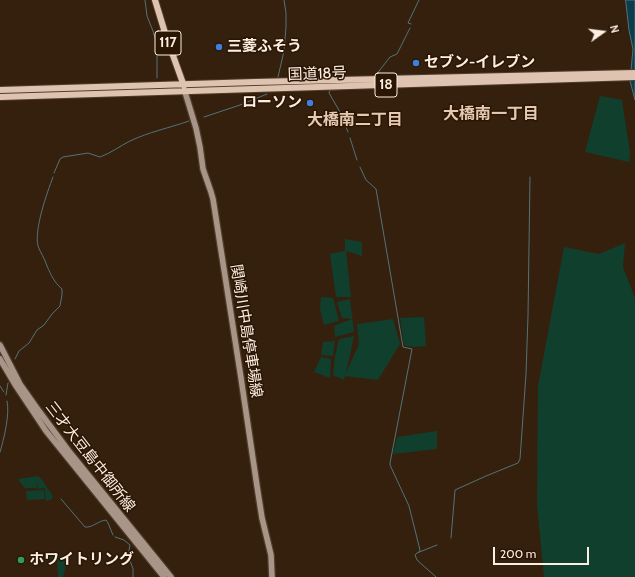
<!DOCTYPE html>
<html>
<head>
<meta charset="utf-8">
<style>
	body { margin:0 }
	#map { position:relative; width:635px; height:577px; overflow:hidden; background:#35200d; font-family:Cabin,sans-serif }
	canvas { display:block }
	.north { position:absolute; left:583px; top:12px; width:40px; height:40px; -webkit-text-stroke:3px #2b1604; paint-order:stroke; rotate:76deg; font-size:11px; font-weight:700; line-height:16px; text-align:center; color:#fdeee2 }
	.north::after { content:''; display:block; margin:auto; width:14px; height:18px; background:#fdeee2; clip-path:polygon(50% 0,100% 100%,50% 72%,0 100%) }
	.scale { position:absolute; left:493px; top:547px; width:96px; height:18px; box-sizing:border-box; border:2px solid #fdeee2; border-top:0; padding-left:5px; font-size:12px; line-height:14px; white-space:nowrap; color:#fdeee2; -webkit-text-stroke:3px #2b1604; paint-order:stroke }
</style>
</head>
<body>
<div id="map">
<canvas width="635" height="577"></canvas>
<div class="north">N</div>
<div class="scale">200 m</div>
</div>
<script>
const ctx = document.querySelector('canvas').getContext('2d');
ctx.lineJoin = 'round';
function fillPath(path, color) {
  ctx.fillStyle = color;
  ctx.fill(path, 'evenodd');
}
function strokePath(path, color, width, dash) {
  ctx.strokeStyle = color;
  ctx.lineWidth = width;
  ctx.lineCap = dash ? 'butt' : 'round';
  ctx.setLineDash(dash || []);
  ctx.stroke(path);
}
function label(font, color, halo, rows, align = 'center') {
  ctx.font = font + ' Cabin,"Noto Sans JP",sans-serif';
  ctx.lineWidth = 3;
  ctx.setLineDash([]);
  ctx.textBaseline = 'middle';
  ctx.strokeStyle = halo;
  ctx.fillStyle = color;
  for (const [text, x, y, turn = 0] of rows) {
    ctx.save();
    ctx.translate(x, y);
    ctx.rotate((+turn || 0) * Math.PI / 180);
    ctx.textAlign = isNaN(turn) ? turn : align;
    if (halo) ctx.strokeText(text, 0, 0);
    ctx.fillText(text, 0, 0);
    ctx.restore();
  }
}
const green = new Path2D(`
	M600,96L622,100L630,153L629,162L585,152Z
	M345,239L362,242V256L346,251L351,297H336L330,254L345,251Z
	M625,243L623,267L635,298V577H544L537,504L538,386L564,247L599,254Z
	M321,297L333,298L339,321L324,325L320,309Z
	M350,299L354,332L335,337L334,326L352,319L342,318L337,302Z
	M424,317L426,346L414,347L404,345L400,318Z
	M393,319L400,344L378,380L345,376L344,380L333,375L335,356L339,339L354,336L346,373L359,344L357,324Z
	M335,341L333,356L321,355L323,342Z
	M321,357L331,359L330,378L314,372Z
	M437,431V449L393,454L397,437Z
	M38,476L42,480L53,496L52,499L46,501L45,488L38,489L37,481V488H26L25,481L26,490L18,479Z
	M44,490L45,499L27,500L26,491Z
	M69,555L63,577H58L57,558L47,559L45,561V556Z`);
const water = new Path2D(`
	M626,0H635V100L630,81L633,49L629,30Z`);
const stream = new Path2D(`
	M145,0L147,16L153,31L157,45V78
	M411,24L408,23L419,0
	M376,75L390,57L397,54L410,28
	M278,77L284,51L286,27V13L284,0
	M204,117L240,105L267,94
	M348,132L340,112L329,93L330,90L353,89
	M350,138L357,160
	M360,167L366,180L376,189L403,347L412,349L390,463V465L409,506L420,550L419,552
	M54,173L60,159L63,157L88,153L100,157C111,153 120,146 130,141C149,132 169,128 189,121
	M15,359L19,351L29,343L37,330L44,325L52,314L60,306L62,295V289C54,282 51,275 47,266C45,259 40,252 38,246C34,229 47,193 53,177
	M0,386L4,392
	M6,395L8,383
	M0,452C4,439 10,414 7,401
	M61,499L85,527C92,528 98,521 106,520L108,523L113,535
	M115,537L124,540L130,545L128,555L133,569V577
	M451,538L455,490L486,476L518,463L520,459L526,374L528,316L530,177
	M436,577L417,560L415,555L417,553L437,545`);
const secondary = new Path2D(`
	M185,92L196,128L200,147L203,169L211,192L213,199L241,378L257,486L262,518L271,555L272,577
	M0,345L20,384L39,411L68,450L171,577
	M0,359L16,386L46,431L164,577`);
const trunk = new Path2D(`
	M155,0L166,36L184,86
	M0,90C85,88 170,84 255,82C382,79 508,76 635,73
	M0,97L635,77`);
const markers = [
	[219,47,4,"#3f7fe0"],
	[416,63,4,"#3f7fe0"],
	[310,103,4,"#3f7fe0"],
	[21,560,4,"#2e9e5b"]
];
const shields = [
	[168,43,26],
	[386,85,22]
];
const shieldNames = [
	["117",168,43],
	["18",386,85]
];
const poiNames = [
	["三菱ふそう",227,47],
	["セブン-イレブン",424,63],
	["ローソン",302,103,"right"],
	["ホワイトリング",29,560]
];
const streetNames = [
	["国道18号",317,74,-2],
	["関崎川中島停車場線",246,331,81],
	["三才大豆島中御所線",90,457,52]
];
const neighbourhoodNames = [
	["大橋南一丁目",491,114],
	["大橋南二丁目",355,120]
];
fillPath(green, '#113f2d');
fillPath(water, '#0a3e4e');
strokePath(water, '#53737a', 1);
strokePath(stream, '#53737a', 1);
strokePath(secondary, '#513d2b', 8);
strokePath(trunk, '#513d2b', 8);
strokePath(secondary, '#a89588', 5.5);
strokePath(trunk, '#dec3b0', 6);
for (const [x, y, r, color] of markers) {
  const dot = new Path2D();
  dot.arc(x, y, r, 0, 2 * Math.PI);
  ctx.fillStyle = color;
  ctx.fill(dot);
  strokePath(dot, '#2b1604', 1.5);
}
for (const [x, y, w] of shields) {
  const box = new Path2D();
  box.roundRect(x - w / 2, y - 12, w, 24, 3);
  ctx.fillStyle = '#2b1604';
  ctx.fill(box);
  strokePath(box, '#fdeee2', 1);
}
label('bold 14px', '#fdeee2', null, shieldNames);
label('bold 15px', '#fdeee2', '#2b1604', poiNames, 'left');
label('15px', '#fdeee2', '#2b1604', streetNames);
label('bold 16px', '#e5c9b2', '#2b1604', neighbourhoodNames);
</script>
</body>
</html>
